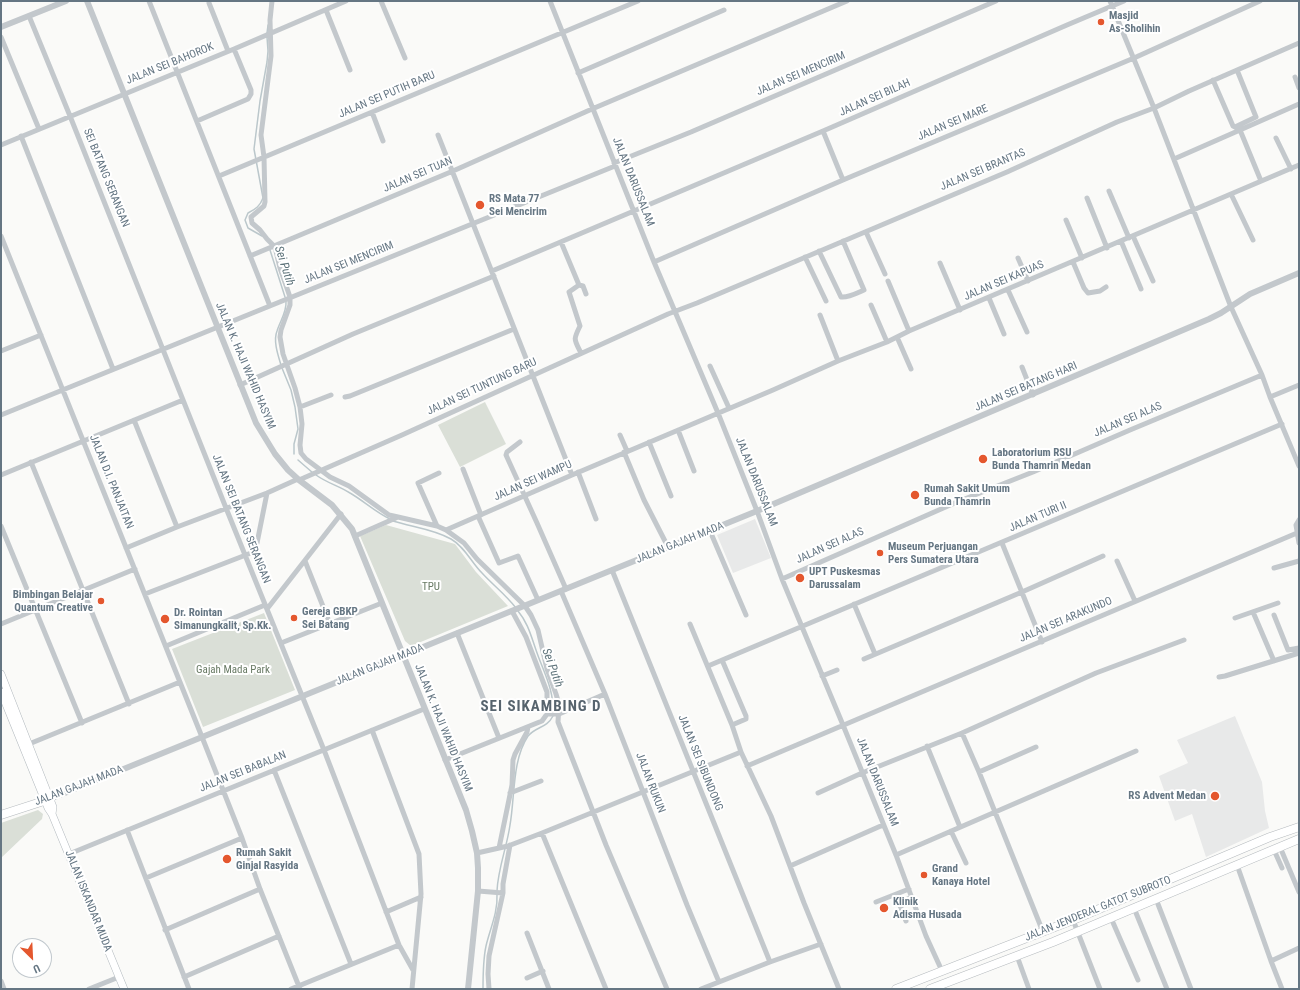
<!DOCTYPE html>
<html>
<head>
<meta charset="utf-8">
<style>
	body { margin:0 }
	#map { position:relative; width:1300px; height:990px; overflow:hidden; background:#fafaf8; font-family:"Roboto Condensed",sans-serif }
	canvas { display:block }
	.frame { position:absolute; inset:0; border:2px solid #657683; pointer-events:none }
	.north { position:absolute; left:12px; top:938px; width:40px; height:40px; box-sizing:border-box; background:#fff; border:1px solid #c1c8cd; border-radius:50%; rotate:156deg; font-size:11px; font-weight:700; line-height:16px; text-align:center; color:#657683 }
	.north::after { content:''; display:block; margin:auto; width:14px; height:18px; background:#e4572e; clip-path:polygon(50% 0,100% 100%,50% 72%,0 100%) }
</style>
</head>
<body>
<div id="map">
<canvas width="1300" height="990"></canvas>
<div class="frame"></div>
<div class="north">U</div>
</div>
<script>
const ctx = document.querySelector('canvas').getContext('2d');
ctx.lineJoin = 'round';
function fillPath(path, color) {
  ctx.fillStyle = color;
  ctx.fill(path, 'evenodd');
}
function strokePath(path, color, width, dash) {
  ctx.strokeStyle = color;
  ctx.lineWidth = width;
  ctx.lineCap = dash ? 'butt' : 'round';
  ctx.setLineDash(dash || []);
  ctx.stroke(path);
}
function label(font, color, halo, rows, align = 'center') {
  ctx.font = font + ' "Roboto Condensed",sans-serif';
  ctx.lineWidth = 4;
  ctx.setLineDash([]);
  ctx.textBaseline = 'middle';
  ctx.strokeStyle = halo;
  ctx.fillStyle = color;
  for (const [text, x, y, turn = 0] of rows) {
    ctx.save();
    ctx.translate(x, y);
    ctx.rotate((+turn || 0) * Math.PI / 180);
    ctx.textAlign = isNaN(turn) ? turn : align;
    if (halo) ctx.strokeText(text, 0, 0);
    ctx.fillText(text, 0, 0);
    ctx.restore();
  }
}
const built = new Path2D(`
	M755,519L771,558L733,573L717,535Z
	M1235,716L1262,782L1265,811L1269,828L1206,857L1192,814L1175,821L1159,776L1188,763L1177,740Z`);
const green = new Path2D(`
	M485,402L506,444L460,467L438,425Z
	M386,525L455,544L476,572L508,606L411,646L405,641L360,536Z
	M264,613L295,690L203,727L172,649Z
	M38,810L43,814L42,819L1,858V823Z`);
const stream = new Path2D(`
	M267,33L268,25
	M262,236L248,228L245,220L248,213C256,209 260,206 263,198L254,149L260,101L267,62L268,51L267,37
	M270,250L285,297
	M281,365C278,355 273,341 277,331C280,321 287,312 286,301
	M282,368L291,390L295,407L298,429L294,444V454
	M298,460L313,473
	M316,475C327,483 339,486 350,493C364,501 375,512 390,519
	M393,521C412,527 434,529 451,539C465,547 471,562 482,573C493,585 506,595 516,608
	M518,611C528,623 531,636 536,650C543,671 554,689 553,712
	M497,891C498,868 507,847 510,825C515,797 512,760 528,736C535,727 547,728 553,716
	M483,989C483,975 483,960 486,946C490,929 498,912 497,895`);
const minor = new Path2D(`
	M149,1L270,306
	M272,1L270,20L271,56L261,135L264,157L265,202L264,206L251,217L252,223L260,230L267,239L275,247L280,268L290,297V305L281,330L280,337L283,354L295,388L300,407L302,424L300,445L301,453L306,459L330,477L349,486L389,515L398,517
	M381,1L405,58
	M550,1L654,262L718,413L757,511L782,579L843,725L896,855L926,936L942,971
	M1110,1L1154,108L1231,307L1262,375L1270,397L1299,466
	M209,3L228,51
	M326,10L350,70
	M29,16L70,116L226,508L324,750L399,945L413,970
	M1,37L39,129
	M578,73L724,10
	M1295,77L1299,88
	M1213,80L1233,126L1235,127L1256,117L1237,70
	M372,112L383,141
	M197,121L248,99L251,94V90L234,49
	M823,131L843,180
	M438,135L572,475
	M21,136L113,369
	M1276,138L1291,169
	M1,145L234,49L346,1
	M1174,159L1240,130
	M614,163L691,132L996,1
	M219,176L638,1
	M1261,181L1240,130L1299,104
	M1109,191L1129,238
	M1231,194L1253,240
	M1087,198L1107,248
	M1066,220L1082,258
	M866,232L885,274
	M1,236L202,737L242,838L260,889L300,989
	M1133,236L1153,281
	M1121,241L1141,289
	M561,242L579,285L583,286L586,294
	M819,251L841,297C848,298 857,293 864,290L843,241
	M250,256L453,171L592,109L847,1
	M805,257L826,301
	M1018,258L1028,281
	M654,262L843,180L1134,58L1260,1
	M1073,262L1084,288L1088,293L1100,291L1106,287
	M940,263L960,310
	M492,271L823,131L1067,25L1124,1
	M888,281L909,331
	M579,285L569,292L580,326C573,340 574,339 581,353
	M1008,290L1027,332
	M989,298L1004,334
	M871,305L887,342
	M820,315L838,361
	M897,337L911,369
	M1,351L41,335
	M710,366L729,408
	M1022,367L1033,395
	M240,385L353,334L494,276
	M345,397L350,396L514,329
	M1270,397L1299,385
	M300,407L331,395
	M1,415L615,166
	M134,420L177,527
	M678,430L694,471
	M620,435L627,451
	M520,442L507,452L506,455L537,523L566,589
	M649,442L671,496
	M624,452L644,500L668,547
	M31,462L129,704
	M463,469L481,515
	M578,472L596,519
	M1,475L183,400
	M299,480L402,435L668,314L697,303L1007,172L1117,122L1154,108L1189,91L1299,43
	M478,516L499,563L518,556L538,600
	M1299,520L1296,525L1299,543
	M1,526L82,723
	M437,526L418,483L439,473
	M446,530L464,543L477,559L525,606L531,615L538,630L547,669L556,694L559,704L558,722L606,845L667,989
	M710,531L746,615
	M355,536L398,517L437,526L446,530L572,475L773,390L838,361L887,342L909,331L1299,165
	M1002,543L1042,642
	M126,548L177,527L267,493L298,479
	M305,561L330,624
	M1117,561L1135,601
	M1274,568L1299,561
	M612,570L770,962
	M782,579L957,502L1033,472L1130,430L1262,375
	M561,591L605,694L687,905L719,982
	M145,594L251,553L257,543L267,493
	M854,604L875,654
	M267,609L341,514
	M1253,612L1274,661
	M1274,615L1288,650L1299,648
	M1235,618L1278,603
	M1,624L135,569
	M690,624L732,725L741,752L771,816L804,903L839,989
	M457,633L499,738
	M281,643L382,603
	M166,646L265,605
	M864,659L1022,592L1103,556
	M722,660L746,716V719L732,725
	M708,666L1282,424
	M822,676L837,670
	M1219,677L1225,676L1299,653
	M547,714H559L605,694
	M372,730L419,854L421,894L412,989
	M962,733L979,772L1043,932
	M29,744L180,682
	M927,746L960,827
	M445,760L542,721L547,714V692L526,637L512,611
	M747,766L1297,533
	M274,770L351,964
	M979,772L1036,747
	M510,793L541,781
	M818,793L862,773L962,733L1096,673L1184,640
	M127,830L189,989
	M951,831L966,863
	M542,833L606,989
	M1280,847L1299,892
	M499,848L512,785L513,760L515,754L527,732L528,727
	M1274,850L1282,868
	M477,853L508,846L542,833L741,752
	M69,854L424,709
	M896,855L1136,751
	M1237,865L1271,961L1282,989
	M790,866L883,825
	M146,878L242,838
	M478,891L503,893
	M1156,899L1191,989
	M876,902L909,889
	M1134,908L1167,989
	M386,912L421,897
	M1111,918L1138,980
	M1073,920L1100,989
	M906,921L899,903L912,897
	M165,930L260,889
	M527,933L549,989
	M1017,956L1029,989
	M1271,961L1299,948
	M184,977L279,936
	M527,978L543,971
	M1,981L4,989
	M89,989L119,977
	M291,989L399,945
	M489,989L488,974L489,956L503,893V884L510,845
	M701,989L770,962L821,944`);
const tertiary = new Path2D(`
	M87,1L256,423L275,454L288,470L299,480L332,505L352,529L466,810L472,831L477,853L478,868V891L468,989
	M1,27L66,1
	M50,799L757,511L1209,319L1221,313L1250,294L1299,273`);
const secondary = new Path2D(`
	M1,674L53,807L52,814
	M1,692L48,808L52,814L124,989`);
const primary = new Path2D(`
	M1,815L50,799
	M896,989L1073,920L1270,837L1299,827
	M930,989L1053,942L1299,839`);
const markers = [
	[1101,22,4,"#e4572e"],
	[480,205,5,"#e4572e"],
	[983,459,5,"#e4572e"],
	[915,495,5,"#e4572e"],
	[880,553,4,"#e4572e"],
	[800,578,5,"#e4572e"],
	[101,601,4,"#e4572e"],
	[294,618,4,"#e4572e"],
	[165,619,5,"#e4572e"],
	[1215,796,5,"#e4572e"],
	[227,859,5,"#e4572e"],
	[924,875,4,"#e4572e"],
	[884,908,5,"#e4572e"]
];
const poiNames = [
	["Masjid",1109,16],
	["As-Sholihin",1109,29],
	["RS Mata 77",489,199],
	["Sei Mencirim",489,212],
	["Laboratorium RSU",992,453],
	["Bunda Thamrin Medan",992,466],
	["Rumah Sakit Umum",924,489],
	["Bunda Thamrin",924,502],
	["Museum Perjuangan",888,547],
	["Pers Sumatera Utara",888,560],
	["UPT Puskesmas",809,572],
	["Darussalam",809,585],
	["Bimbingan Belajar",93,595,"right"],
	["Quantum Creative",93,608,"right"],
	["Gereja GBKP",302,612],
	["Sei Batang",302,625],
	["Dr. Rointan",174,613],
	["Simanungkalit, Sp.Kk.",174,626],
	["RS Advent Medan",1206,796,"right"],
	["Rumah Sakit",236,853],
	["Ginjal Rasyida",236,866],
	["Grand",932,869],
	["Kanaya Hotel",932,882],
	["Klinik",893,902],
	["Adisma Husada",893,915]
];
const streetNames = [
	["JALAN SEI BAHOROK",170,64,-22],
	["JALAN SEI MENCIRIM",801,74,-23],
	["JALAN SEI PUTIH BARU",387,95,-23],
	["JALAN SEI BILAH",875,98,-24],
	["JALAN SEI MARE",953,123,-23],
	["JALAN SEI BRANTAS",983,170,-23],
	["JALAN SEI TUAN",418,175,-23],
	["SEI BATANG SERANGAN",106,178,68],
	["JALAN DARUSSALAM",633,182,68],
	["JALAN SEI MENCIRIM",349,263,-22],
	["JALAN SEI KAPUAS",1004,281,-23],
	["JALAN K. HAJI WAHID HASYIM",245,366,67],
	["JALAN SEI TUNTUNG BARU",482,387,-25],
	["JALAN SEI BATANG HARI",1026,387,-23],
	["JALAN SEI ALAS",1128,420,-23],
	["JALAN SEI WAMPU",533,481,-24],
	["JALAN D.I. PANJAITAN",111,482,68],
	["JALAN DARUSSALAM",756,482,68],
	["JALAN TURI II",1038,517,-23],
	["JALAN SEI BATANG SERANGAN",241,519,68],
	["JALAN GAJAH MADA",680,543,-22],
	["JALAN SEI ALAS",830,546,-24],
	["JALAN SEI ARAKUNDO",1066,620,-23],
	["JALAN GAJAH MADA",380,665,-22],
	["JALAN K. HAJI WAHID HASYIM",443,728,68],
	["JALAN SEI SIBUNDONG",700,763,68],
	["JALAN SEI BABALAN",243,772,-22],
	["JALAN DARUSSALAM",877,782,68],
	["JALAN RUKUN",650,783,69],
	["JALAN GAJAH MADA",79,786,-21],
	["JALAN ISKANDAR MUDA",88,901,68],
	["JALAN JENDERAL GATOT SUBROTO",1098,909,-22]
];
const parkNames = [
	["TPU",431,587],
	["Gajah Mada Park",233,670]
];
const waterNames = [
	["Sei Putih",284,266,72],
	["Sei Putih",552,668,70]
];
const districtNames = [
	["SEI SIKAMBING D",541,707]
];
fillPath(built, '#e8e9e9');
fillPath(green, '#dadfd7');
strokePath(stream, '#bbc7cb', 1.5);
strokePath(secondary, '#b3babf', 8);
strokePath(primary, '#b5babe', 9);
strokePath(minor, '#c3c8cc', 5);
strokePath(tertiary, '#c3c8cc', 6);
strokePath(secondary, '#fff', 7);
strokePath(primary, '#fff', 8);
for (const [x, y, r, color] of markers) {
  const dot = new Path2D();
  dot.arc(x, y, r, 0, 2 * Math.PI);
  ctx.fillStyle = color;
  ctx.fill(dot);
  strokePath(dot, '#fff', 1.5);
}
label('bold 11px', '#657683', '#fff', poiNames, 'left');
label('11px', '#657683', '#fff', streetNames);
label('11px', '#687a64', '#fff', parkNames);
label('italic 12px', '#60757c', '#fff', waterNames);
ctx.letterSpacing = '1px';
label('bold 15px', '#57646e', '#fff', districtNames);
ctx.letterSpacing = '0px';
</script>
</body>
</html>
